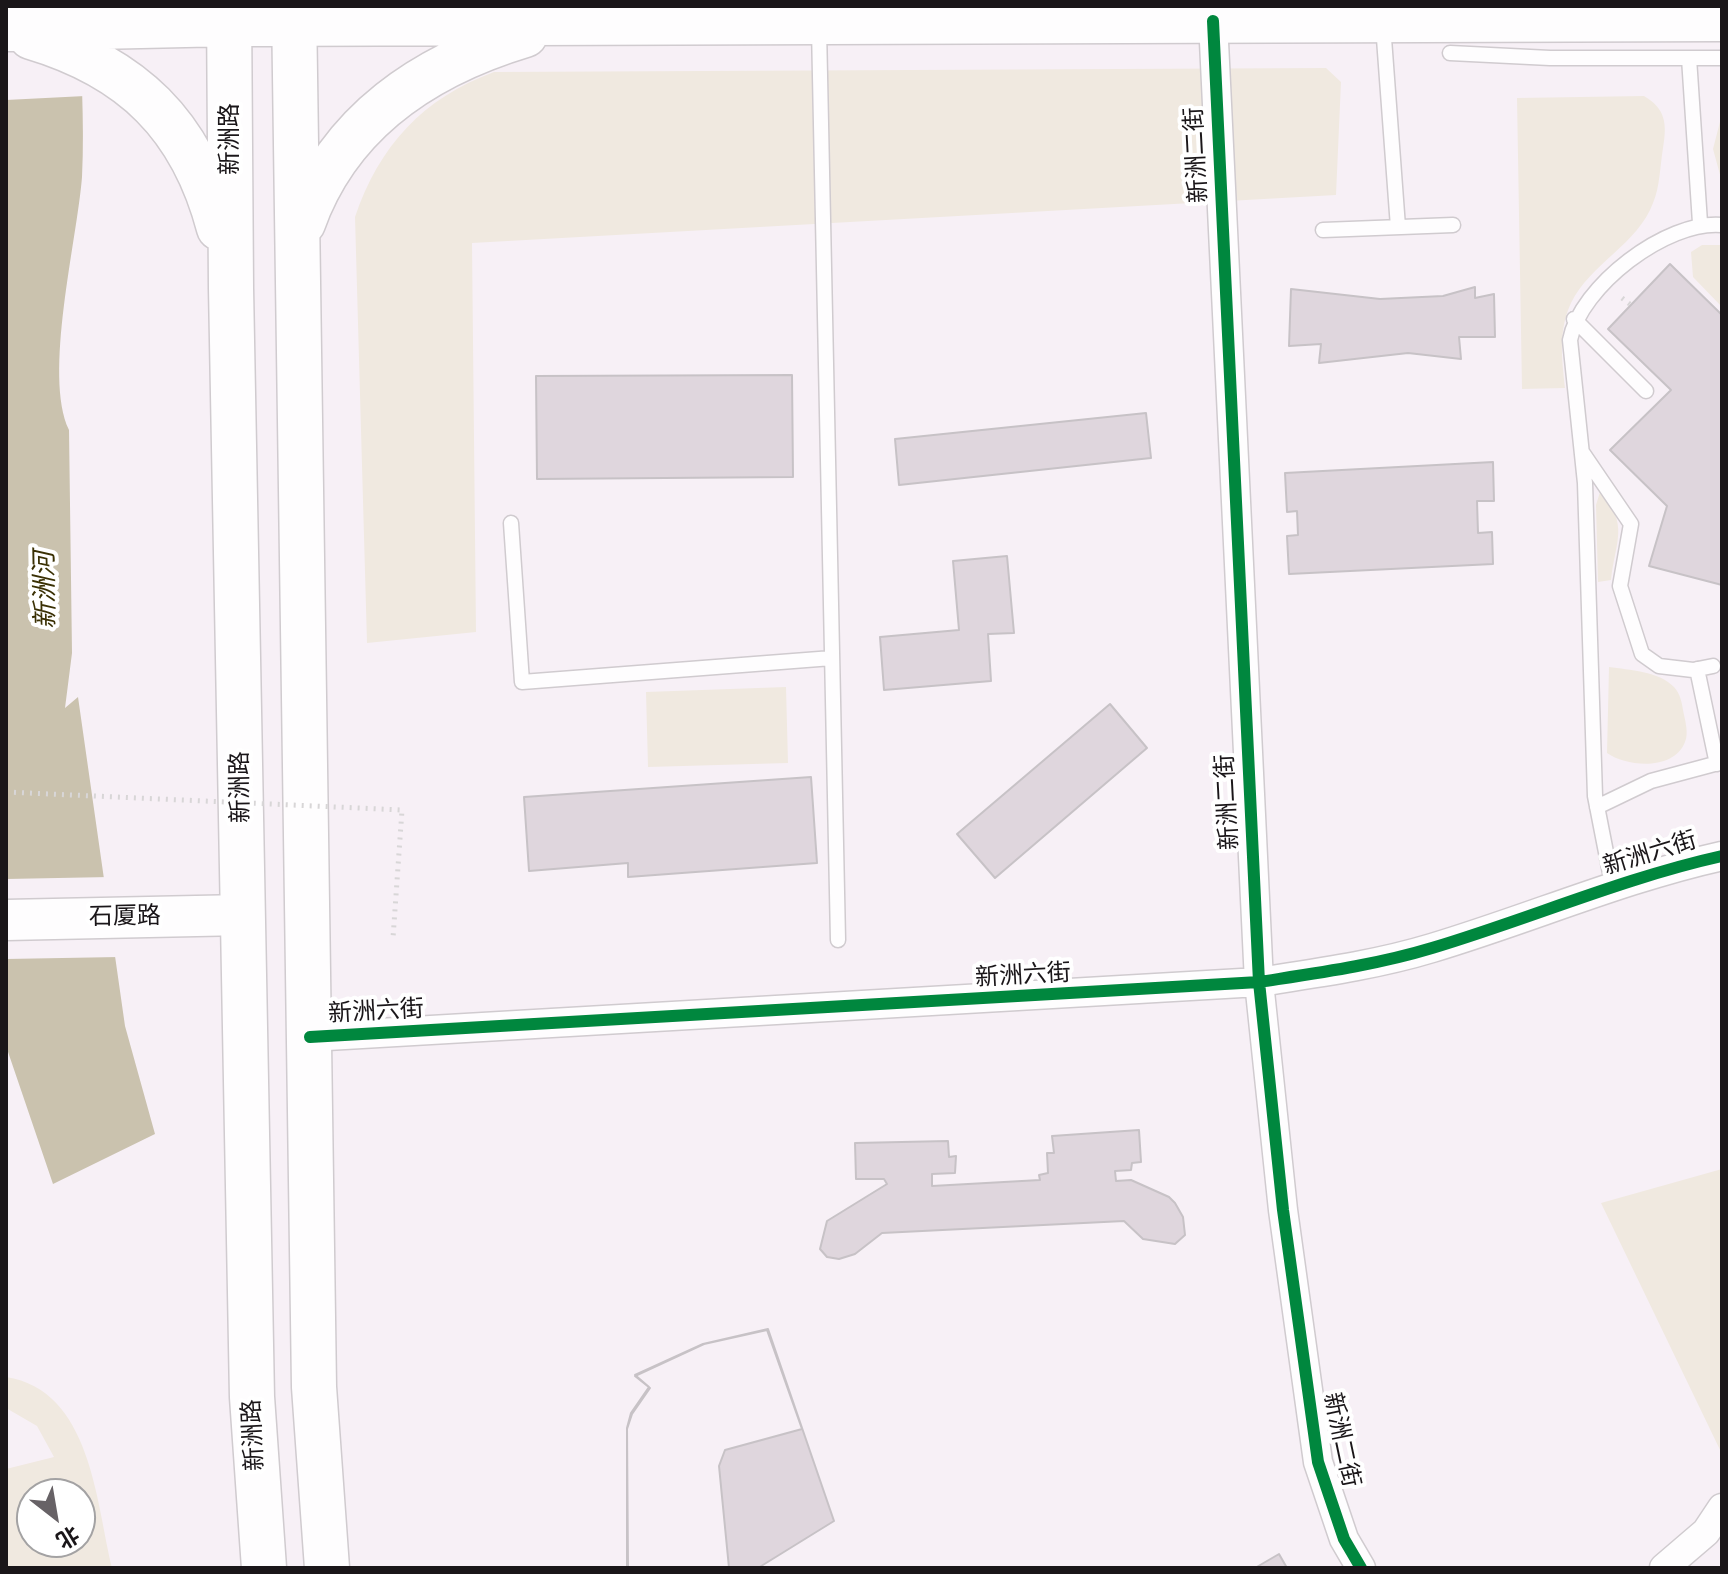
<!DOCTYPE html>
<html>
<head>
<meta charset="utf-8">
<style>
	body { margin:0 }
	#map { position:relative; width:1728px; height:1574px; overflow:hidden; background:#f7f0f6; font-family:Helvetica,"Noto Sans SC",sans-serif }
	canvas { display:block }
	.frame { position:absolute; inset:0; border:8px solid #1a1619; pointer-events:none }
	.north { position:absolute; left:16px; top:1478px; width:80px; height:80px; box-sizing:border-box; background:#fff; border:2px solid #a3a2a3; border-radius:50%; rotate:149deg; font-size:22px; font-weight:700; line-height:32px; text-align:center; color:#1a1619 }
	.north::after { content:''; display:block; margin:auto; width:28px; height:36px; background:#676266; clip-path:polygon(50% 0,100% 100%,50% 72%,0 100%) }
</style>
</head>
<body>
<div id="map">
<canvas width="1728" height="1574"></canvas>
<div class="frame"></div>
<div class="north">北</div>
</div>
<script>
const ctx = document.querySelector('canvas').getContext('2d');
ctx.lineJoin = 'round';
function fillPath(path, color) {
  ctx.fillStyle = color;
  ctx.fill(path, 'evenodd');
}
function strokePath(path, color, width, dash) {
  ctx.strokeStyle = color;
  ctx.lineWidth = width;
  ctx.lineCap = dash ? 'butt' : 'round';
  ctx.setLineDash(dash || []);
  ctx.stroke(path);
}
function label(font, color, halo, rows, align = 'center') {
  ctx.font = font + ' Helvetica,"Noto Sans SC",sans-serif';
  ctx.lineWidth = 8;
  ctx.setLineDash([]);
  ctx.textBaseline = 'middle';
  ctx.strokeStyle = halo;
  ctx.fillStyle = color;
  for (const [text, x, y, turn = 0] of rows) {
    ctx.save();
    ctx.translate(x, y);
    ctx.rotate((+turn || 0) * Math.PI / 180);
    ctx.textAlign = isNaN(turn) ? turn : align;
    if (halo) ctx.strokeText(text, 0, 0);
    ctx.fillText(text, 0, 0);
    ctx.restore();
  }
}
const green = new Path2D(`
	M1326,68L1341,82L1336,195L472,243L476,632L367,643L355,217C379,146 423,98 494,72Z
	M1644,96C1666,109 1667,124 1663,148C1660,166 1660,187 1653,203C1638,244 1590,264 1571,303C1558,331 1562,359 1565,388L1522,389L1517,98Z
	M1722,114V182L1713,149Z
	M1702,245H1722V307L1693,277L1691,252Z
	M1600,492C1630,524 1615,542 1611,580L1598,582L1596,505Z
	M1609,667C1629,670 1659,671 1674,687C1680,693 1682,703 1683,710C1685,720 1689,733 1685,742C1674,771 1627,767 1607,753Z
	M786,687L788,763L648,767L646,692Z
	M1722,1169V1454L1601,1203Z
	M6,1377C91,1390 96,1502 112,1568H6V1469L54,1457L37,1426L6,1408ZM80,1494V1542H32V1494Z`);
const water = new Path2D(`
	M6,6H80C80,62 85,121 82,177C77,241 43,375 69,430L72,653L65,708L78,697L125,1026L155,1134L53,1184L6,1046Z`);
const pier = new Path2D(`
	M6,6H84L85,96L6,100Z
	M110,877L119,957L6,959V879Z`);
const building = new Path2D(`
	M1670,264L1722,315V585L1649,566L1667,506L1610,450L1671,390L1608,329Z
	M1475,287V298L1494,294L1495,337H1459L1461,359L1408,353L1319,363L1321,344L1289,346L1291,289L1380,299L1443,296Z
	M792,375L793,477L537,479L536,376Z
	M1146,413L1151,458L899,485L895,439Z
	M1493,462L1494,501H1477L1478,533L1492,532L1493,564L1289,574L1287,536L1298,535L1297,511L1287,512L1285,473Z
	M1007,556L1014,633L988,634L991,681L884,690L880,637L959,630L953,561Z
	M1110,704L1147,748L995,878L957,834Z
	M811,777L817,863L628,877V863L529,871L524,797Z
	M1139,1130L1141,1162L1132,1163L1131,1170L1115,1171L1116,1181L1131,1180L1169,1197L1175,1203L1183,1217L1185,1235L1175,1244L1143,1239L1124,1221L882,1233L855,1254L839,1259L827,1257L820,1249L827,1221L887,1184L884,1179H856L855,1143L948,1141L949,1157L956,1156L955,1173L932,1174V1186L1040,1180L1039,1175L1048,1173L1047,1153H1054L1052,1136Z
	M768,1329L834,1521L758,1568H627V1428L631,1413L649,1387L635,1375L703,1344Z
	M767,1330L802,1429L725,1450L719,1466L729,1568H628L627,1429L632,1414L650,1388L635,1376L704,1344Z
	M1279,1554L1287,1568H1255Z`);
const path = new Path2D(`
	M1622,298L1631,305`);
const lane = new Path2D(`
	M1383,25L1398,227
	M819,28L838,940
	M1450,53L1550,58H1722
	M1689,58L1700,223
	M1323,230L1453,225
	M1574,319L1646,391
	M1582,452L1631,524L1620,586L1642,654L1659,666L1693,670L1713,666
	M511,523L522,682L832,658
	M1697,669L1717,764
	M1597,807L1651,781L1722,762
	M1613,888L1595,796L1585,483L1570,340C1580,287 1666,220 1722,225`);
const street = new Path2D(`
	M1213,21L1259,982L1283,1210L1318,1462L1344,1539L1361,1568
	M310,1037L1259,982C1317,973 1376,965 1432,948C1529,919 1623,878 1722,856
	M1664,1568L1706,1532L1722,1508`);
const secondary = new Path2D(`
	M6,920L244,915`);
const primary = new Path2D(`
	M229,6L231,288L252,1397L264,1568
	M294,6L314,1387L327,1568
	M6,29L230,24L1722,19
	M31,37C132,67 192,125 219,228
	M303,223C339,122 425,65 525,35`);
const pathBridge = new Path2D(`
	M6,792L402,810L393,938`);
const cycleway = new Path2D(`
	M1213,21L1259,982L1283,1210L1318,1462L1344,1539L1361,1568
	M310,1037L1259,982C1317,973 1376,965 1432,948C1529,919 1623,878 1722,856`);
const streetNames = [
	["新洲路",230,139,-90],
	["新洲二街",1197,155,-93],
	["新洲路",241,787,-91],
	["新洲二街",1228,802,-93],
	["新洲六街",1650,854,-17],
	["石厦路",125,917,-1],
	["新洲六街",1023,976,-3],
	["新洲六街",376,1012,-3],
	["新洲路",254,1435,-93],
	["新洲二街",1341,1440,78]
];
const waterNames = [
	["新洲河",46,590,-91]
];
fillPath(green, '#f0e9e0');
fillPath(water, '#cac2ae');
fillPath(pier, '#f7f0f6');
fillPath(building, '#dfd6dd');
strokePath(building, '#c7c2c6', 2);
strokePath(lane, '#d0cbcf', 17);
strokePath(street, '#d0cbcf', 31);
strokePath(secondary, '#d0cbcf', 43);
strokePath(primary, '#d0cbcf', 47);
strokePath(path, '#d8d6d7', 5, [2, 6]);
strokePath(lane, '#fefdfe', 14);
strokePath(street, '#fefdfe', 28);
strokePath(secondary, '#fefdfe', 40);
strokePath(primary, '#fefdfe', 44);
strokePath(pathBridge, '#d8d6d7', 5, [2, 6]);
strokePath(cycleway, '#00873e', 12);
label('24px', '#1a1619', '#fff', streetNames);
label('italic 26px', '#3a3004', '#fff', waterNames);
</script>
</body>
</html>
